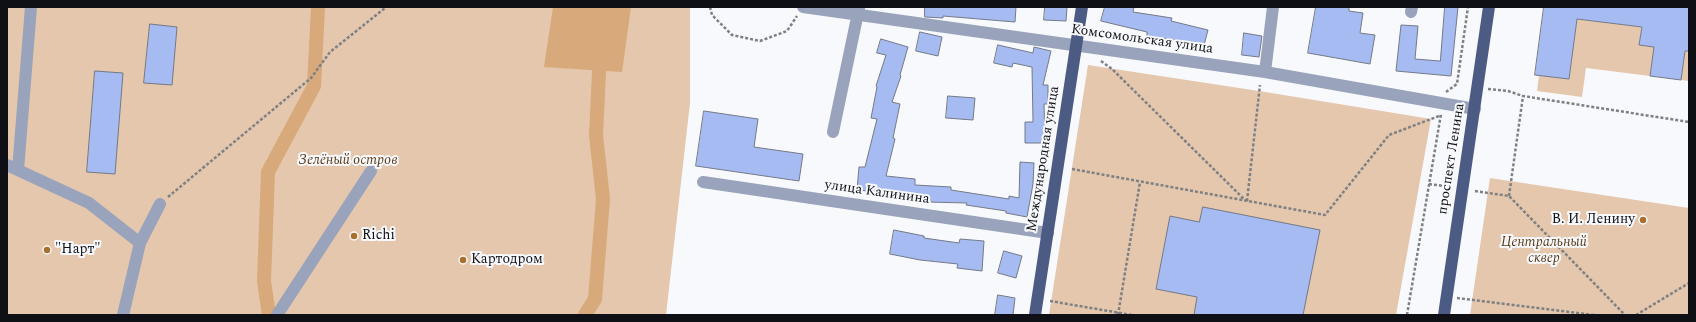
<!DOCTYPE html>
<html>
<head>
<meta charset="utf-8">
<style>
	body { margin:0 }
	#map { position:relative; width:1696px; height:322px; overflow:hidden; background:#f8f9fd; font-family:Spectral,serif }
	canvas { display:block }
	.frame { position:absolute; inset:0; border:8px solid #0e1015; pointer-events:none }
</style>
</head>
<body>
<div id="map">
<canvas width="1696" height="322"></canvas>
<div class="frame"></div>
</div>
<script>
const ctx = document.querySelector('canvas').getContext('2d');
ctx.lineJoin = 'round';
function fillPath(path, color) {
  ctx.fillStyle = color;
  ctx.fill(path, 'evenodd');
}
function strokePath(path, color, width, dash) {
  ctx.strokeStyle = color;
  ctx.lineWidth = width;
  ctx.lineCap = dash ? 'butt' : 'round';
  ctx.setLineDash(dash || []);
  ctx.stroke(path);
}
function label(font, color, halo, rows, align = 'center') {
  ctx.font = font + ' Spectral,serif';
  ctx.lineWidth = 4;
  ctx.setLineDash([]);
  ctx.textBaseline = 'middle';
  ctx.strokeStyle = halo;
  ctx.fillStyle = color;
  for (const [text, x, y, turn = 0] of rows) {
    ctx.save();
    ctx.translate(x, y);
    ctx.rotate((+turn || 0) * Math.PI / 180);
    ctx.textAlign = isNaN(turn) ? turn : align;
    if (halo) ctx.strokeText(text, 0, 0);
    ctx.fillText(text, 0, 0);
    ctx.restore();
  }
}
const green = new Path2D(`
	M7,7H690V103L666,315H7Z
	M1577,19L1642,27L1639,45L1654,47L1650,76L1586,68L1582,97L1537,91L1539,75L1569,79Z
	M1685,51H1689V81L1681,80Z
	M1088,65L1259,91L1431,119L1396,315H1049Z
	M1490,178L1689,208V315H1470Z`);
const water = new Path2D(`
	M553,7H631L622,72L544,67Z`);
const canal = new Path2D(`
	M269,315L264,281L268,172L314,86L318,7
	M585,315L595,299L603,199L596,135L600,51`);
const building = new Path2D(`
	M925,7H1016L1015,22L943,16V18L925,17Z
	M1045,7H1067L1066,21L1044,20Z
	M1105,7H1134L1133,12L1172,18L1171,21L1208,30L1203,49L1182,44L1183,41L1147,36V32L1101,21Z
	M1316,7H1349V11L1363,13L1360,33L1375,35L1370,64L1308,53Z
	M1445,7H1458L1451,76L1396,71L1401,25L1418,26L1415,59L1440,61Z
	M1544,7H1689V51H1685L1681,80L1650,76L1654,47L1639,45L1642,27L1577,19L1569,79L1535,75Z
	M150,24L177,27L172,85L144,83Z
	M920,32L942,37L938,56L916,51Z
	M1244,33L1262,36L1259,57L1242,55Z
	M881,39L908,47L900,75L901,76L892,102L900,104L893,138L895,139L886,176L915,179V185L951,187V190L1009,199V196L1019,198L1020,162L1034,163L1033,184L1027,217L1006,213V211L966,205L967,203L928,202L896,198L897,194L857,190L859,167H865L877,119L871,118L877,87L876,86L886,55L877,53Z
	M998,45L1033,53L1034,47L1051,51L1043,85H1048V104H1044L1045,143H1025V122H1033L1032,67L1013,63L1012,67L994,63Z
	M95,71L123,73L115,174L87,172Z
	M948,96L975,98L973,120L946,118Z
	M704,111L758,119L754,147L803,154L799,181L696,166Z
	M1203,207L1320,230L1303,315H1194L1197,297L1156,289L1170,216L1199,222Z
	M894,230L924,236V238L959,243L960,239L984,241L982,271L957,268L958,264L920,260L890,254Z
	M1004,251L1022,256L1016,278L998,273Z
	M998,295L1015,298L1013,315H995Z`);
const path = new Path2D(`
	M710,7L712,15L732,35L760,41L787,31L797,16
	M1101,61L1112,69L1246,201
	M1488,89L1508,91L1523,96L1689,122
	M1446,92L1457,84L1468,7
	M1072,169L1325,215L1389,135L1439,116
	M1429,184L1452,187
	M1475,191L1509,196L1625,315
	M1509,196L1523,96
	M168,197L311,78L330,52L385,8L384,7
	M1247,201L1260,85
	M1457,298L1594,315
	M1050,301L1132,315
	M1118,315L1140,182
	M1407,315L1441,114
	M1636,315L1689,283`);
const minor = new Path2D(`
	M803,7L1265,72L1475,109
	M1411,12L1412,7
	M1265,72L1273,7
	M833,132L859,8
	M7,165L89,203L140,243
	M18,170L31,7
	M703,182L1048,233
	M123,315L140,243L160,204
	M277,315L371,171`);
const major = new Path2D(`
	M1035,315L1082,7
	M1444,315L1489,7`);
const markers = [
	[1643,220,4,"#a86f2d"],
	[354,236,4,"#a86f2d"],
	[47,250,4,"#a86f2d"],
	[463,260,4,"#a86f2d"]
];
const streetNames = [
	["Комсомольская улица",1142,40,8],
	["Международная улица",1044,159,-81],
	["проспект Ленина",1452,159,-81],
	["улица Калинина",877,193,8]
];
const parkNames = [
	["Зелёный остров",348,161],
	["Центральный",1544,243],
	["сквер",1544,259]
];
const poiNames = [
	["В. И. Ленину",1635,220,"right"],
	["Richi",362,236],
	["\"Нарт\"",55,250],
	["Картодром",471,260]
];
fillPath(green, '#e4c7ac');
fillPath(water, '#d7a97b');
strokePath(canal, '#d7a97b', 14);
fillPath(building, '#a6bbf2');
strokePath(building, '#737987', 1);
strokePath(path, '#7e8084', 2.5, [3, 2]);
strokePath(minor, '#99a3bb', 12);
strokePath(major, '#4c5b84', 12);
for (const [x, y, r, color] of markers) {
  const dot = new Path2D();
  dot.arc(x, y, r, 0, 2 * Math.PI);
  ctx.fillStyle = color;
  ctx.fill(dot);
  strokePath(dot, '#f8f9fd', 1.5);
}
label('14px', '#0e1015', '#f8f9fd', streetNames);
label('italic 14px', '#5a3b17', '#f8f9fd', parkNames);
label('14px', '#0e1015', '#f8f9fd', poiNames, 'left');
</script>
</body>
</html>
